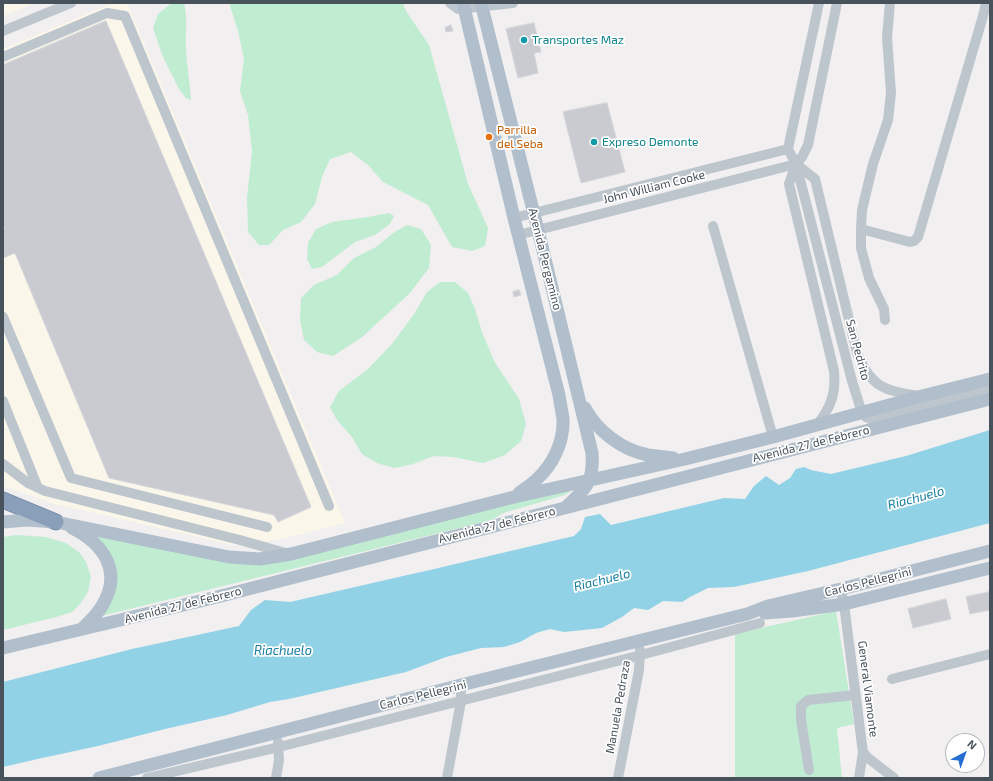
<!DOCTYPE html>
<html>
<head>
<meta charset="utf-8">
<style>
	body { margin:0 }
	#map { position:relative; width:993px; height:781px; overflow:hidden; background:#f1efef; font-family:"Exo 2",sans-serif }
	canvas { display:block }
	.frame { position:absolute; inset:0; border:4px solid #48525b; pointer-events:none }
	.north { position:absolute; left:945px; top:733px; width:40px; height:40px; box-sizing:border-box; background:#fff; border:1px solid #b6babd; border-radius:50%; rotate:41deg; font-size:11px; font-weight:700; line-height:16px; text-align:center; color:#48525b }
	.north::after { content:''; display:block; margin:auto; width:14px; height:18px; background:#266ed4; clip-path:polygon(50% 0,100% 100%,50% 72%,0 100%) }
</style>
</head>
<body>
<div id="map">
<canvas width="993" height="781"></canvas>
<div class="frame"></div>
<div class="north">N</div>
</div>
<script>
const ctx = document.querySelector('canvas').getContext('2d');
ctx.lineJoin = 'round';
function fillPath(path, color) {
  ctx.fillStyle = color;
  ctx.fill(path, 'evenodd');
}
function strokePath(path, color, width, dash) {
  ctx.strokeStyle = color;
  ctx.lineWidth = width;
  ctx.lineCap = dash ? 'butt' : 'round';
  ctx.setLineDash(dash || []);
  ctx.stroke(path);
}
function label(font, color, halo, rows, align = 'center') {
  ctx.font = font + ' "Exo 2",sans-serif';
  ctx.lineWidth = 3.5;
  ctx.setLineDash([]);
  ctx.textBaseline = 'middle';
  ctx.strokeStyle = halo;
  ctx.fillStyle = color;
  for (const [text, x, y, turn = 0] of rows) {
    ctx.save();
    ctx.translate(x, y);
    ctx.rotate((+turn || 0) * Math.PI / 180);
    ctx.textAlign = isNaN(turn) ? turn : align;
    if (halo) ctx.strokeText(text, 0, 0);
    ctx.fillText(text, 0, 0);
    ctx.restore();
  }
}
const commercial = new Path2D(`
	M3,3H35L3,16Z
	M113,3H127L345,523L278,540L232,545L51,503L3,486V49Z`);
const green = new Path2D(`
	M174,3H184C188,20 185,33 186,50C187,67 190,84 191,100L186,98L179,89L163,57L153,28L158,14L169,5Z
	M229,3H403L406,11L429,45L468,184L488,228L485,246L472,251L452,247L428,205L383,182L368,165L351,152L330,159L322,177L315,204L301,222L283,230L269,245H259L248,232L247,198L252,151L248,115L240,91L244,59L238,31Z
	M389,213L394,216L390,224L375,235L355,242L322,267L312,269L307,259L308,243L316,229L332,222L368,217Z
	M407,225L421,229L431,245L429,268L410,293L361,338L333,356L317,352L304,340L300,320L301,298L314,285L337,275L354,258L376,247L393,233Z
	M440,282H455L468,293L475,309L482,332L494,361L519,399L526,424L521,441L505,455L483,463L453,457L434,456L413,464L394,468L377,463L362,454L352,437L337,420L330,407L339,391L368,369L392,344L414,314L427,292Z
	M575,488L565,495L503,513L492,520L97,617L114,577L86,532L236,563Z
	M16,535L46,537L66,543L80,553L86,562L91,577L88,592L80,604L72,612L56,617L3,630V537Z
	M836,611L854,724L837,728L842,778H735V634Z`);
const water = new Path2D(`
	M990,430V523L808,571L734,587L708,588L690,597L682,602L663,601L648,610L634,608L622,617L602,628L564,632L550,629L536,633L520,642L504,647L481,648L446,657L406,672L289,699L270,702L227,715L165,729L98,746L42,758L3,767V682L132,649L239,626L251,610L265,600L290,602L403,576L430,570L574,536L581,529L585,517L600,514L611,525L724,498L745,499L754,486L766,476L779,485L790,478L796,469L804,467L811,470L831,474L906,456Z`);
const building = new Path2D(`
	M106,21L311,507L278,522L274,515L109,478L15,253L3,258V230L5,229L3,225V65Z
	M534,23L541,52L534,53L538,73L518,78L506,29Z
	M451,25L453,31L446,32L445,28Z
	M607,103L625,172L581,183L563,112Z
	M519,290L521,295L514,297L513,292Z
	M990,592V610L970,614L966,597Z
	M946,599L951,619L913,628L908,609Z`);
const minor = new Path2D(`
	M450,3L458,9L513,3
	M819,3L788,149L796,164L852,381L862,413L866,417L871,419L990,389
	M3,31L71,3
	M3,57L107,13L125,16L329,506
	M796,164L815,179L857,353C871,387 883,390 918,396
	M514,218L788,149
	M713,226L773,437
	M861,229L910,242L914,241L918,237L983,16L986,3
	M518,235L796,164
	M3,317L71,478L267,527
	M885,320L884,309L869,278L861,248V229L862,210L873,164L888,120L891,93L887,37L890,3
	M3,401L38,488
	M817,425C831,407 836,394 834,371L789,184L796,164L802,157L808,145L837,3
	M3,464L28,483L45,491L240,540L289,554
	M841,589L844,604L862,745L863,752L868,758L894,778
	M892,679L990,654
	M809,770L801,720V706L808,700L855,695
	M147,778L279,747L641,655L760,623
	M276,778L279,760L278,742
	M447,778L461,701V685
	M618,778L639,670L640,650
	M859,778L863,752`);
const major = new Path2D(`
	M463,3L514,218L559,395C560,403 562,411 563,419C564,442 553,465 536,480C531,485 524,489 519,493
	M481,3L538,230L592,453C594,481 587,488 567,506
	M585,408C597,431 622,450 648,455C656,456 665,457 673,458
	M3,522L27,520L56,522L229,557L260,559L291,554L514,497L685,459L773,437L922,396L990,379
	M72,528C104,544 123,572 102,606C97,615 89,622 82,629
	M765,613L792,611L844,604L990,568
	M3,648L221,596L990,399
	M99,778L461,685L747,614L768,606L841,589L990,551`);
const highway = new Path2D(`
	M3,500L56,522`);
const markers = [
	[524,40,4,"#0f9aa8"],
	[489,137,4,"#e8710a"],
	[594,142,4,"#0f9aa8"]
];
const cultureNames = [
	["Transportes Maz",532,40],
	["Expreso Demonte",602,142]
];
const foodNames = [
	["Parrilla",497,130],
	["del Seba",497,144]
];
const streetNames = [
	["John William Cooke",654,187,-14],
	["Avenida Pergamino",545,259,76],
	["San Pedrito",858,350,75],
	["Avenida 27 de Febrero",811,444,-14],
	["Avenida 27 de Febrero",497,525,-14],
	["Carlos Pellegrini",868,582,-14],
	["Avenida 27 de Febrero",183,605,-14],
	["General Viamonte",868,689,83],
	["Carlos Pellegrini",423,695,-14],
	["Manuela Pedraza",618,707,-80]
];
const waterNames = [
	["Riachuelo",916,498,-15],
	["Riachuelo",602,580,-14],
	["Riachuelo",283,651]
];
fillPath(commercial, '#fbf6ea');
fillPath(green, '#c0ecd2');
fillPath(water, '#91d2e6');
fillPath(building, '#c9cbd1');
strokePath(building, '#d3d5da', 1);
strokePath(highway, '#758ba6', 17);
strokePath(minor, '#bec6cd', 10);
strokePath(major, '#b1becc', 13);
strokePath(highway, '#8aa0ba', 15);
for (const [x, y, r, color] of markers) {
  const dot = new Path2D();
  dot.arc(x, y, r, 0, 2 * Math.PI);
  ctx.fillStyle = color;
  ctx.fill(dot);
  strokePath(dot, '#fff', 1.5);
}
label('12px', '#0d838f', '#fff', cultureNames, 'left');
label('12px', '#c56008', '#fff', foodNames, 'left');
label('12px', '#48525b', '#fff', streetNames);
label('italic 13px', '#177fa0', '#fff', waterNames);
</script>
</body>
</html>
